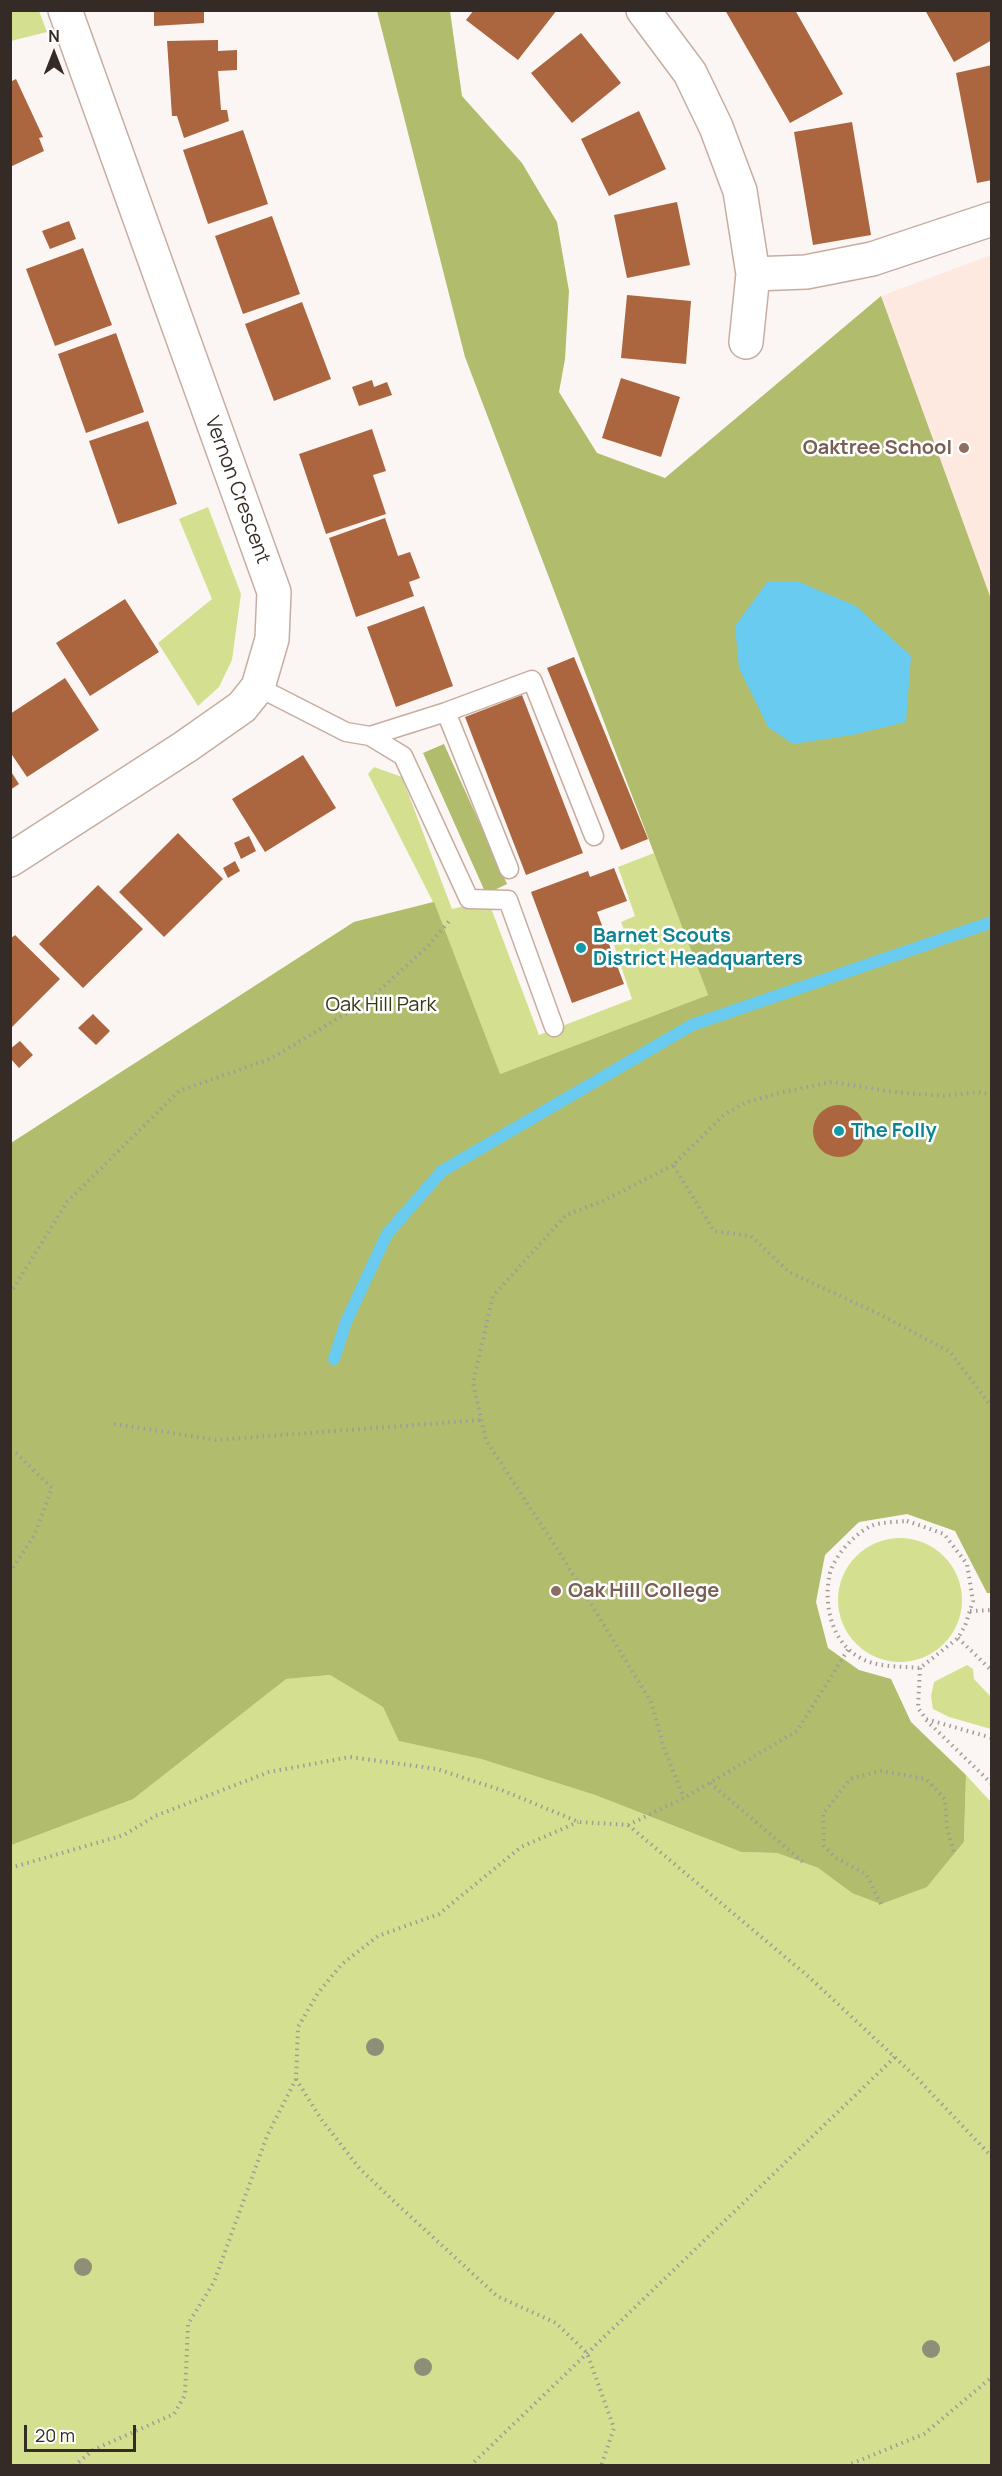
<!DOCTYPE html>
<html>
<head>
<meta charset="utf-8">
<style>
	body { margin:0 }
	#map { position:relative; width:1002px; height:2476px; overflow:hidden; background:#fbf6f3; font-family:Manrope,sans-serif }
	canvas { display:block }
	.frame { position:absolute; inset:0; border:12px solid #352b26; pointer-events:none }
	.north { position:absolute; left:24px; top:24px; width:60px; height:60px; -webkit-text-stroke:4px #fff; paint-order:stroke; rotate:0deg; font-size:16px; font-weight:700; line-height:24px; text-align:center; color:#352b26 }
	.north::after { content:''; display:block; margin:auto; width:21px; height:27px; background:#352b26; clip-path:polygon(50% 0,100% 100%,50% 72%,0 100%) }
	.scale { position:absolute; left:24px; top:2425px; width:112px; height:27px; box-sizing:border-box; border:3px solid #352b26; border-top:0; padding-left:8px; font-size:18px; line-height:21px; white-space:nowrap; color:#352b26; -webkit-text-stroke:4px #fff; paint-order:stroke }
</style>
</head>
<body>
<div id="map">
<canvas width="1002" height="2476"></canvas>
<div class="frame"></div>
<div class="north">N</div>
<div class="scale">20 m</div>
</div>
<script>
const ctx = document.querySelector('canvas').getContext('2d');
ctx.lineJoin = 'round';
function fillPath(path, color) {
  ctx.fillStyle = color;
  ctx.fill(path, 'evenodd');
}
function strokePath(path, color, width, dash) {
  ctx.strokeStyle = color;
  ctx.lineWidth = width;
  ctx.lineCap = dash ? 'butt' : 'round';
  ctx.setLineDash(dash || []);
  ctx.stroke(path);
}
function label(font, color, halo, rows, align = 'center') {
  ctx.font = font + ' Manrope,sans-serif';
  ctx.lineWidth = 5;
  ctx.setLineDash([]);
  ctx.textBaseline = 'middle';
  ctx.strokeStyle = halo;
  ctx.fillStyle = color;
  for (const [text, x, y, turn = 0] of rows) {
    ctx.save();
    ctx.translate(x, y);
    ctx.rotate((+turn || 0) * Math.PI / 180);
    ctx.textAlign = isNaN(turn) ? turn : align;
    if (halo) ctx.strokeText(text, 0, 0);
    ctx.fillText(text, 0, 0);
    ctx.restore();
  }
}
const built = new Path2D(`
	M991,255V599L881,296Z`);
const green = new Path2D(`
	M11,10L39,11L47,32L11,41Z
	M208,507L241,594L232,660L219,687L198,706L158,643L212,599L179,519Z
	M374,767L402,777L452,909L488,900L539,1035L632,999L614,945L628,940L621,922L635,916L618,867L654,853L708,995L500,1074L11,1143L354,922L433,902L368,774Z
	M10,1413L15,1702L330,1675L383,1707L400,1741L481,1759L595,1795L741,1852L777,1853L818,1868L852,1893L927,1887L964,1842L966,1775L991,1802V2465H11Z
	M838 1600a62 62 0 1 1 124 0a62 62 0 1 1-124 0Z
	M967,1665L973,1669L974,1679L991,1697V1729L949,1717L933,1709L931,1696L934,1682Z`);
const forest = new Path2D(`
	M377,11H450L462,96L522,163L557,222L569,291L565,359L559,392L597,453L665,478L881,296L991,599V1593H987L955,1531L907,1514L859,1522L825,1555L816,1602L828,1648L859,1670L891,1679L911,1722L966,1775L964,1842L927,1887L881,1904L852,1893L818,1868L777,1853L741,1852L595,1795L481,1759L399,1741L383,1707L330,1675L286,1679L133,1799L11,1845V1143L354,922L434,902L500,1074L708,995L465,357Z
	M444,744L507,884L486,894L423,753Z`);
const water = new Path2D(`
	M768,581H797L856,606L911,656L906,722L852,735L793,744L768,727L739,668L735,626Z`);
const stream = new Path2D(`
	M334,1359L346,1322L387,1234L442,1171L692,1025L992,922`);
const building = new Path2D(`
	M154,10H204V23L154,26Z
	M474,10H557L518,60L466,20Z
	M725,10H795L843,94L790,123Z
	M925,10H992V40L954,62Z
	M581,33L621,83L572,123L531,73Z
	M218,40V51L237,50V70L218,71L221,110H227L229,121L184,138L177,116H172L167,41Z
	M992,65V180L977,183L956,73Z
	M16,79L43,137L39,138L44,151L10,167V82Z
	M639,111L666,169L609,196L581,139Z
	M852,122L871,235L813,245L794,132Z
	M243,130L268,204L208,224L183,150Z
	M677,202L690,265L627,278L614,215Z
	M272,216L300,294L243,314L215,236Z
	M69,221L76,239L50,249L42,231Z
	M83,248L112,325L55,346L26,269Z
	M627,295L691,301L686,364L621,358Z
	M302,302L331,379L274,401L245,324Z
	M116,333L144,412L86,433L58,354Z
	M621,378L680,397L661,457L602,438Z
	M372,380L374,387L387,382L392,395L359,406L352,387Z
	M148,421L177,504L118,524L89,441Z
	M372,429L386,471L373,475L386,514L326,534L299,454Z
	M385,518L398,556L410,552L420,578L409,582L414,596L356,617L329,538Z
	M125,599L159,652L90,696L56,643Z
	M424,606L453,686L396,707L367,627Z
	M574,657L648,839L621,850L547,668Z
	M65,678L99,730L27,777L10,752V714Z
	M522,695L583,853L526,875L465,717Z
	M303,755L336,808L265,852L232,799Z
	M10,770L19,784L10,790Z
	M178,833L223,879L164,937L119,892Z
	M249,836L256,851L241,859L234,843Z
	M235,861L240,871L228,878L223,868Z
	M614,868L627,901L597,912L624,984L572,1003L531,892L588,871L590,877Z
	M98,885L143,929L83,988L39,944Z
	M15,935L60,979L10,1029V939Z
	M93,1014L110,1031L96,1045L78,1028Z
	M20,1041L33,1055L19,1068L10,1058V1049Z
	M813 1131a26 26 0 1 1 52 0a26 26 0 1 1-52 0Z`);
const path = new Path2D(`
	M992,1095L978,1092L944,1096L894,1092L832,1082L783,1092L747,1102L725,1114L673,1165L714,1231L751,1236L789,1272L883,1316L950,1352L992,1407
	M673,1165L603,1201L566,1215L493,1296L473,1383L486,1440L561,1555L651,1702L665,1751L684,1798
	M10,1294L67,1202L179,1091L272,1058L370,999L428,946L450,920
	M114,1424L216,1440L481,1420
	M10,1453H16L52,1488L34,1536L10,1572
	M907,1521L944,1534L967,1564L973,1601L965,1626L958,1638L920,1668C899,1666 875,1668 857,1656C832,1640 824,1606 829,1578C831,1559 854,1534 871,1526C881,1522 896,1522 907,1521Z
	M970,1611L992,1610
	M958,1638L992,1671
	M920,1668L918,1708L926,1719L992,1738
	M926,1720L992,1784
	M710,1783L804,1863
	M628,1825L809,1977L916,2077L992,2157
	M10,1868L124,1835L155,1816L269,1772L350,1757L437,1769L504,1791L579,1822L628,1825L684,1798L797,1731L849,1648
	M881,1904L866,1874L836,1858L824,1846L823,1814L850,1779L881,1771L926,1779L945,1799L947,1827L954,1853
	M296,2079L321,2119L360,2169L398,2205L497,2296L556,2323L587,2353L614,2428L601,2466
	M74,2466L93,2450L174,2414L185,2395L188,2324L214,2282L267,2136L296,2079L298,2027L318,1993L342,1964L378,1936L439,1914L521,1847L578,1822
	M470,2466L895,2057
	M846,2466L924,2434L992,2377`);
const service = new Path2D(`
	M258,687L346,732L370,736L446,712L532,680L594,836
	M446,712L509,869
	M370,736L403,756L469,899L508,900L554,1027`);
const minor = new Path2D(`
	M643,10L690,73L716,127L740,191L753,274L746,342
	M753,274L806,272L872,259L992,219
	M10,860L185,747L242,707L258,687L272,639L274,592L65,10`);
const trees = [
	[375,2047],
	[83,2267],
	[931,2349],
	[423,2367]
];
const markers = [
	[964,448,6,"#8d6e63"],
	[581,948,6,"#0f9aa8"],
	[839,1131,6,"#0f9aa8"],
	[556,1591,6,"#8d6e63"]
];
const educationNames = [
	["Oaktree School",952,448],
	["Oak Hill College",568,1591,"left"]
];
const streetNames = [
	["Vernon Crescent",237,490,70]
];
const cultureNames = [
	["Barnet Scouts",593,936],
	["District Headquarters",593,959],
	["The Folly",851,1131]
];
const parkNames = [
	["Oak Hill Park",381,1005]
];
fillPath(built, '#fee9e0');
fillPath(green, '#d4e08f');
fillPath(forest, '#b1bc6c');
fillPath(water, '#69cbef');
strokePath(stream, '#69cbef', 12);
fillPath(building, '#ab653f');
strokePath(service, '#c7ada1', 21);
strokePath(minor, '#c7ada1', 36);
strokePath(path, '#a29b97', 4, [1.5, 4.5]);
strokePath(service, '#fff', 18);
strokePath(minor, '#fff', 33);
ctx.fillStyle = '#8e8e79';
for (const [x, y] of trees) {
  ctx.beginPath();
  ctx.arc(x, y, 9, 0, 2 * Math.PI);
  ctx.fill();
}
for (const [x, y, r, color] of markers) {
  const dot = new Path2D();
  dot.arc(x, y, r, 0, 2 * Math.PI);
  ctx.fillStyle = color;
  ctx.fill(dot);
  strokePath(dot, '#fff', 2);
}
label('bold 20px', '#785e54', '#fff', educationNames, 'right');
label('20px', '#352b26', '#fff', streetNames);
label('bold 20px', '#0d838f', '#fff', cultureNames, 'left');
label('20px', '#353916', '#fff', parkNames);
</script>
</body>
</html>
